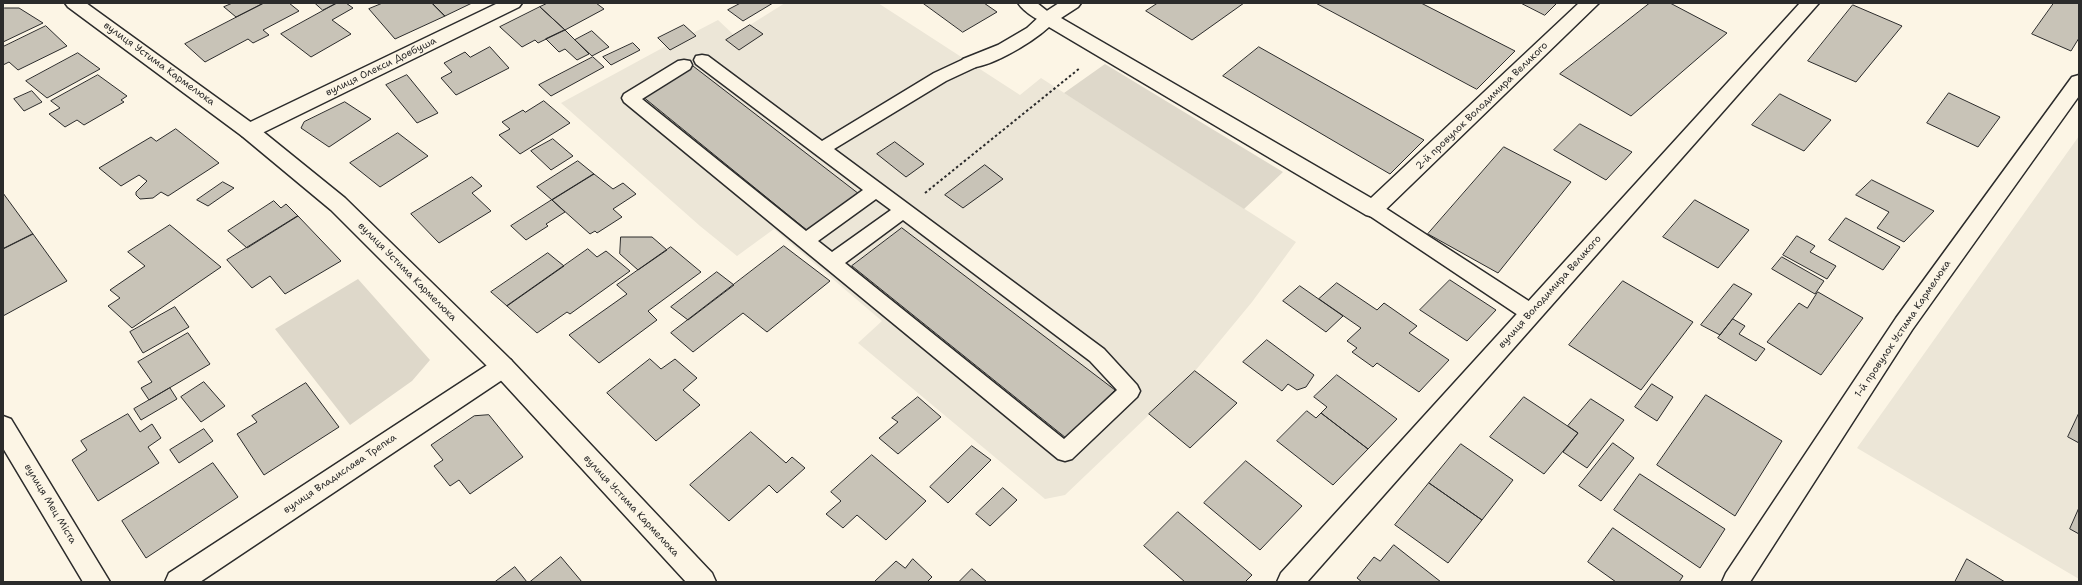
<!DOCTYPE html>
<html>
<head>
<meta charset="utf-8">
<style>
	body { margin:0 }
	#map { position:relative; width:2082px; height:585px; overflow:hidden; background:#fcf5e5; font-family:"Shantell Sans",sans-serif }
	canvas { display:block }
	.frame { position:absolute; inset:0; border:4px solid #2b2b2b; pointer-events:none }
</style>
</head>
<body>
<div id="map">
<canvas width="2082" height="585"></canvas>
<div class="frame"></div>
</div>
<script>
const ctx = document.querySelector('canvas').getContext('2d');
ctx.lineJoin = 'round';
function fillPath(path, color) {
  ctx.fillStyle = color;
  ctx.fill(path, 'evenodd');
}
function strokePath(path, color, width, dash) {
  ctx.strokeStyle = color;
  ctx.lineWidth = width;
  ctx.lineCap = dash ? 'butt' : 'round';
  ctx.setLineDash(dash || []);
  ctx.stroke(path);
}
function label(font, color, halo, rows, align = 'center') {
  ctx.font = font + ' "Shantell Sans",sans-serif';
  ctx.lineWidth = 3;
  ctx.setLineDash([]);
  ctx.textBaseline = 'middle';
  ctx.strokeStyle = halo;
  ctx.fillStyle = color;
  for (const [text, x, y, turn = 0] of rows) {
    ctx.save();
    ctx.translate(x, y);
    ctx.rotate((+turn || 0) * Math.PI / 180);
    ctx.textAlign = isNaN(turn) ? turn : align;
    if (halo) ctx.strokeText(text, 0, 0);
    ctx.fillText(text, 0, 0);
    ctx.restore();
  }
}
const built = new Path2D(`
	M785,3H878L1020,95L1041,78L1296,242L1252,302L1195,371L1065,495L1045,499L858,343L882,321L774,229L737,256L700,226L561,103L666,46L670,50L696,37L693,33L718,20L734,35Z
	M2079,136V579L1857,448Z`);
const green = new Path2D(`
	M1105,64L1283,172L1244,209L1064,93Z
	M358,279L430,360L412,381L350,425L275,329Z`);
const building = new Path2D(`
	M233,3H264L236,17L224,7Z
	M264,3H289L299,11L263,30L269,35L253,43L248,39L205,62L185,44Z
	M315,3H337L323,10Z
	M337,3H346L353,8L332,20L351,34L311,57L281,34Z
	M383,3H432L445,16L395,39L369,9Z
	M432,3H472L445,16Z
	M548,3H596L604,9L565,30L540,7Z
	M741,3H773L743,21L728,10Z
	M923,3H984L997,12L963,32Z
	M1158,3H1244L1192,40L1146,11Z
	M1316,3H1421L1515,51L1477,89Z
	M1521,3H1557L1545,15Z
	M1650,3H1670L1727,33L1631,116L1560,74Z
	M2054,3H2079V38L2071,51L2032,34Z
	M1853,5L1902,26L1856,82L1808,61Z
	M540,7L565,30L538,43L535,40L522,47L500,27Z
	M5,8H19L43,23L3,42V9Z
	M684,25L696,36L670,50L658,38Z
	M750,25L763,34L739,50L726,40Z
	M46,26L67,46L18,70L9,62L3,65V47Z
	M565,30L589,54L577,60L565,49L559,52L546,39Z
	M592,31L609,47L592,56L575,40Z
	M633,43L640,50L611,65L603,57Z
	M490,47L509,68L456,95L441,78L452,72L444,63L465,52L470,57Z
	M1259,47L1424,140L1390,174L1223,76Z
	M78,53L100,69L47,98L26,81Z
	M593,57L604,67L551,96L539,85Z
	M693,66L859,194L808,231L642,96Z
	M98,75L127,96L121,100L124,102L84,125L77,120L65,127L49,114L60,108L51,101Z
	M407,75L438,113L417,123L386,85Z
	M32,91L42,102L24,111L14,99Z
	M1949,93L2000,117L1978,147L1927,123Z
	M1780,94L1831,120L1804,151L1752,125Z
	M544,101L570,123L520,154L499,135L510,129L502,122L523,110L525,112Z
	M345,102L371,119L329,147L301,128L304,122Z
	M1580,124L1632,152L1606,180L1554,150Z
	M176,129L219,163L168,196L161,192L153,198L140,199L136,195V192L147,181L139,175L121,186L99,168L151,137L156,141Z
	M398,133L428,156L380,187L350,163Z
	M553,139L573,156L551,170L531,151Z
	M895,142L924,164L906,177L877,154Z
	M1504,147L1571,182L1498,273L1428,234Z
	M578,161L594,174L552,200L537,187Z
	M985,165L1003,179L963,208L945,195Z
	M594,174L613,189L623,183L636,194L613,209L622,217L597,233L595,231L590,234L552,200Z
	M472,177L482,186L472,193L491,211L439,243L411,214Z
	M1872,180L1934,211L1904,242L1877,228L1889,212L1856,195Z
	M223,182L234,188L208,206L197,200Z
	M3,193L33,234L3,249Z
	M552,200L565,212L546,224L548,226L526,240L511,226Z
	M1695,200L1749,230L1718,268L1663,237Z
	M274,201L281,208L286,204L298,216L247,248L228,231Z
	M298,216L341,261L285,294L270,276L252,288L227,260Z
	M1846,218L1900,247L1883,270L1829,240Z
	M170,225L221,267L132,328L108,306L120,298L110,290L145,266L128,252Z
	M902,228L1115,390L1066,438L852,266Z
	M33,234L67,281L3,316V249Z
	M1797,236L1815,246L1810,252L1836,266L1827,279L1783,255Z
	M621,237H652L667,250L638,270L620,254Z
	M784,246L830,281L767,332L743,313L693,352L671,333Z
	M671,247L701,272L648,311L657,320L599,363L569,335L627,294L617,285Z
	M588,249L597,257L606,251L630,271L570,314L567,312L537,333L507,306Z
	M548,253L564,266L507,306L491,292Z
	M1782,257L1824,281L1815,294L1772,269Z
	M717,272L734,285L688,320L671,307Z
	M1450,280L1496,310L1467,341L1420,310Z
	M1623,281L1693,322L1641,390L1569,345Z
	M1337,283L1377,310L1384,303L1417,326L1409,333L1449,360L1419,392L1377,363L1373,367L1352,352L1357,348L1347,341L1361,328L1319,299Z
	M1734,284L1752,294L1720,335L1701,325Z
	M1300,286L1343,316L1326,332L1283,301Z
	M1818,292L1863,318L1821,375L1767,342L1799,303L1807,308Z
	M175,307L189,327L143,353L130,332Z
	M1733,319L1745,326L1739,334L1765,349L1756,361L1718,338Z
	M188,333L210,364L149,400L141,388L152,382L138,362Z
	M1267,340L1314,375L1306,387L1297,390L1288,384L1282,391L1243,362Z
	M650,359L661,369L675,359L697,378L683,390L700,405L656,441L607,393Z
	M1195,371L1237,403L1190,448L1149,414Z
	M1337,375L1397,419L1368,449L1321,413L1327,407L1314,397Z
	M204,382L225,406L201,422L181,397Z
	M306,383L339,427L264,475L237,434L257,422L252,416Z
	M1652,384L1673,397L1657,421L1635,407Z
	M170,388L177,399L141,420L134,409Z
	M1706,395L1782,441L1735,516L1657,465Z
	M918,397L941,417L898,454L879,438L898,422L892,418Z
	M1524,397L1578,433L1544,474L1490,437Z
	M1591,399L1624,420L1587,468L1563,452L1578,433L1568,426Z
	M1307,411L1316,418L1321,413L1368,449L1333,485L1277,441Z
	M2079,413V443L2068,437Z
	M128,414L140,432L152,424L161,438L148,447L159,463L98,501L72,460L87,450L81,441Z
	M489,415L523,457L470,494L459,480L450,486L434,466L443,460L431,445L474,416Z
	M204,429L213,441L179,463L170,450Z
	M751,432L786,463L792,457L805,468L777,493L769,485L729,521L690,485Z
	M1613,443L1634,458L1601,501L1579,486Z
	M1461,444L1513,480L1482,520L1429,483Z
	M972,446L991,460L948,503L930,487Z
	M872,455L926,501L886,540L857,515L843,528L826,514L841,501L831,492Z
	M1246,461L1302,506L1260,550L1204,503Z
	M213,463L238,497L146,558L122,521Z
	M1640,474L1725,529L1700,568L1614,510Z
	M1429,483L1482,520L1448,563L1395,525Z
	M1003,488L1017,500L990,526L976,514Z
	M2079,508V534L2070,529Z
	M1178,512L1252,575L1245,582H1185L1144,546Z
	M1613,528L1683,576L1679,582H1616L1588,562Z
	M1394,545L1441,582H1362L1357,578L1374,557L1380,561Z
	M561,557L582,582H530Z
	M913,559L932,577L927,582H874L896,561L905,568Z
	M1967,559L2005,582H1955Z
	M515,567L527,582H495Z
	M972,569L987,582H959Z`);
const path = new Path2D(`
	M925,193L1080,68`);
const lane = new Path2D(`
	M1018,3H1037L1056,18L1053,22C1042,25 1024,12 1018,3Z
	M702,55L708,56L822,141L934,73L964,59L970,58L976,59L978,63L976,67L946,81L834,149L1104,349L1137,385L1140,391L1137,397L1072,459L1065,461L1058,459L624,102L622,98L624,94L678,61L684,60L690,61L692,65L690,69L642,99L806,231L863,190L696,64L694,60L696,56ZM876,199L891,210L832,252L818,241ZM903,220L1090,361L1117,390L1064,439L845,263Z
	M1373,202L1379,204L1538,307L1541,313L1538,319L1531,321L1524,319L1367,214L1364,209L1367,204Z`);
const street = new Path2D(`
	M498,3H522L519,7L256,136L249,138L242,136L239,131L242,126Z
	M1059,3H1081L1078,7L1061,18L1371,198L1579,3H1599L1380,215L1373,217L1366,215L1049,27C1034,41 984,73 963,67L961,63L963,59L998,45L1027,28L1042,14Z
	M1800,3H1819L1307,582H1277L1281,573Z
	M2079,75V96L1912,330L1750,582H1722L1726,573L1896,318L2072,77Z
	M503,357L511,360L515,367L511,374L200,582H165L169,573L495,360Z
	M3,416L11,419L110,582H83L3,448Z`);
const secondary = new Path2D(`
	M65,3H86L256,126L345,198L511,360L712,573L716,582H686L495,374L331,210L242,136L68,7Z`);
const streetNames = [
	["вулиця Устима Кармелюка",159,64,36],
	["вулиця Олекси Довбуша",381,67,-26],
	["2-й провулок Володимира Великого",1482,106,-44],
	["вулиця Устима Кармелюка",407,272,45],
	["вулиця Володимира Великого",1550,292,-48],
	["1-й провулок Устима Кармелюка",1903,329,-56],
	["вулиця Владислава Трепка",340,474,-34],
	["вулиця Мец Міста",50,504,59],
	["вулиця Устима Кармелюка",631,506,47]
];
fillPath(built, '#ece6d7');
fillPath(green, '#ded8ca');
fillPath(building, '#c8c3b7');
strokePath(building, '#2b2b2b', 1);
strokePath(lane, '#2b2b2b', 3);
strokePath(street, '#2b2b2b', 3);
strokePath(secondary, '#2b2b2b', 3);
strokePath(path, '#2b2b2b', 2, [2.5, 2.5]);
fillPath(lane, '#fcf5e5');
fillPath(street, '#fcf5e5');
fillPath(secondary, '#fcf5e5');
label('10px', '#2b2b2b', '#fcf5e5', streetNames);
</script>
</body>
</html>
